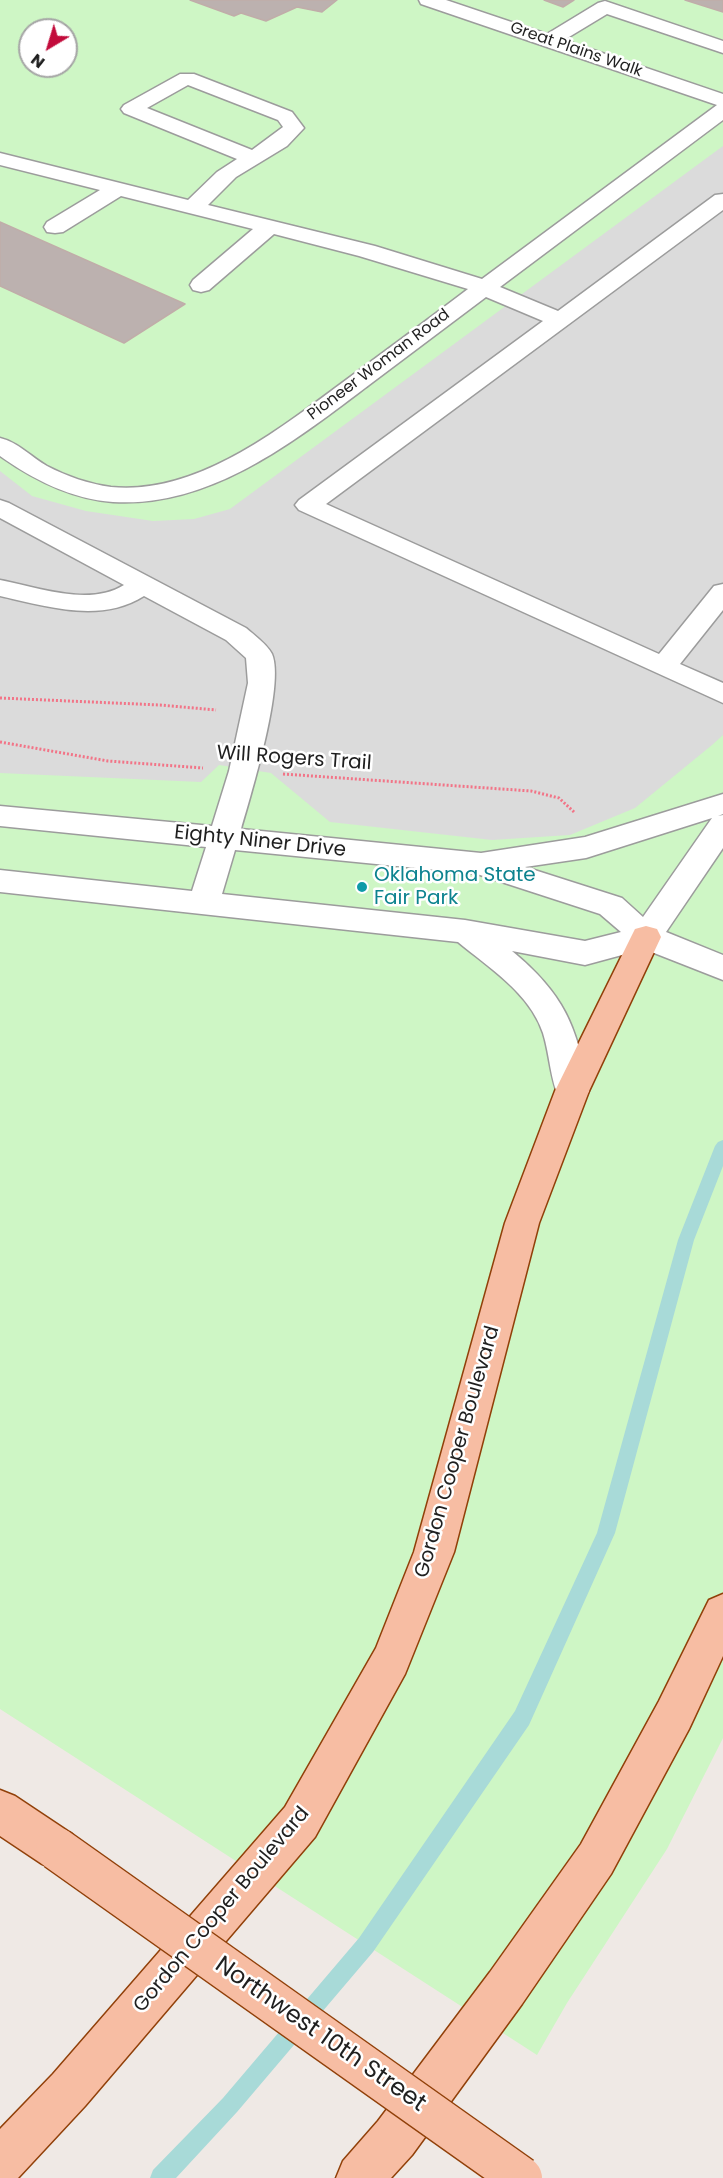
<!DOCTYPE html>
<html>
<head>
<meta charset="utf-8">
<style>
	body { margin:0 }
	#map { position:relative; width:723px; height:2178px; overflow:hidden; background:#efe9e5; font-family:Poppins,sans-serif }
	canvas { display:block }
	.north { position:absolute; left:18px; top:18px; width:60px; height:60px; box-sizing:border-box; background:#fff; border:2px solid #a5a5a5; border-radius:50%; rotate:218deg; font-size:16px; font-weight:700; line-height:24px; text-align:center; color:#1f1f1f }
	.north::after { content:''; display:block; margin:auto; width:21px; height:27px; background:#c20b3b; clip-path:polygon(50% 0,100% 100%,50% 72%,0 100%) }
</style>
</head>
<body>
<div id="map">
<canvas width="723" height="2178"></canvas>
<div class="north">N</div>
</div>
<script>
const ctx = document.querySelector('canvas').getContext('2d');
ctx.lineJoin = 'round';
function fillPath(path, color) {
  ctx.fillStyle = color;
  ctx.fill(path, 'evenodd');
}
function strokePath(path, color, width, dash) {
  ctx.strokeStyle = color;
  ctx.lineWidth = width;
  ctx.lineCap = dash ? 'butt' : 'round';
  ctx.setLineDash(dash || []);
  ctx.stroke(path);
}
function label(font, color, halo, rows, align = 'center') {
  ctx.font = font + ' Poppins,sans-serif';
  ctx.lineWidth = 5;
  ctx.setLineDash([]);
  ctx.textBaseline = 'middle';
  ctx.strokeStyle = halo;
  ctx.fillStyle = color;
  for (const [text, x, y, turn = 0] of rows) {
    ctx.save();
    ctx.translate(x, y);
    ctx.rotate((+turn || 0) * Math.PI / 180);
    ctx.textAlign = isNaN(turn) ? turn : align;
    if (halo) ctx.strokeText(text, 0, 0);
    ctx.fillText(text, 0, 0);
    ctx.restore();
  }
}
const park = new Path2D(`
	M0,0H723V1738L667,1849L567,2003L537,2055L0,1709ZM30,30H66V66H30Z`);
const parking = new Path2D(`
	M723,146V735L712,745L635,808L570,835L492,840L330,822L271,773L219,765L201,782L0,773V471L32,496L86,511L153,521L194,519L230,509Z`);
const stream = new Path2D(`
	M723,1140V1166L694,1240L615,1533L529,1725L373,1952L237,2112L176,2178H150L153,2170L223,2098L359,1938L515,1711L597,1533L678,1240L715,1146L718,1142Z`);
const building = new Path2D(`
	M190,0H337L322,12L297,7L266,21L241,13L234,16Z
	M544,0H574L563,7Z
	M685,0H723V12Z
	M0,222L185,304L124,343L0,286Z`);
const path = new Path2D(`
	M0,698L160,705L216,710
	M0,742L108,761L203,768
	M283,774L531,791L559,798L574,812`);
const minor = new Path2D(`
	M419,0H446L547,34L598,3L605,1L723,41V53L607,14L564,40L723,94V120L500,287L558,311L715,195L723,194V210L326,504L659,654L714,586L723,584V610L680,664L723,683V703L299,510L295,505L299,500L543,321L486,297C447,326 408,356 369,385C296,440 211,508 113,502C71,499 34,480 0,456V438C18,442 31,457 47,466C66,476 89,484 111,487C200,496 287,423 354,374C392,346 430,318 468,289L359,256L274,234L209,290L201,292L193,290L190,285L193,280L253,229L121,196L63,232L55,233L47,232L44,227L47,222L100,190L0,165V153L188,200L217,172L237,159L124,113L121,109L124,105L180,74H194L292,112L304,128L287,146L236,177L208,205L375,246L482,279L717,105L421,4ZM188,85L278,120L283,127L252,150L147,108Z
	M0,500L9,503L246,628C254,635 267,644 272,654C285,684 251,794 241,829L481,853L585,837L723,794V814L718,816L723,815V848L666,932L723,955V980L644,949L585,965L512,951C564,994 577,1026 589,1091L584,1100L572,1104L560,1100C550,1080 550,1055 543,1033C530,993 488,967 458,942L0,892V870L192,891L206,847L0,826V806L212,826L229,771L248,683L246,658L226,640L144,596C100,624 46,606 0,596V580C37,587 89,607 124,585L0,518ZM712,818L643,917L622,898L525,867L586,858ZM235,850L477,874L600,914L621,932L585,941L465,920L222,894Z`);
const major = new Path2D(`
	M646,926L657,929L661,937L589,1091L539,1223L454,1552L405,1674L315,1837L85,2106L18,2178H0V2129L53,2074L285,1807L376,1648L414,1552L505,1223L555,1091L631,937L635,929Z
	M723,1594V1656L689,1729L611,1874L522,2004L412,2155L391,2178H336L343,2161L378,2121L490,1972L581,1844L659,1701L709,1600Z
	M0,1790L15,1796L72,1834L79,1849L72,1864L57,1871L42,1864L0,1836Z`);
const majorBridge = new Path2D(`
	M57,1849L521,2178`);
const markers = [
	[362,887,6,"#0f9aa8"]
];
const farStreetnames = [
	["Great Plains Walk",576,50,19],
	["Pioneer Woman Road",379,365,-37]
];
const streetNames = [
	["Will Rogers Trail",294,759,4],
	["Eighty Niner Drive",260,842,6],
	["Gordon Cooper Boulevard",458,1452,-74],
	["Gordon Cooper Boulevard",222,1910,-50]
];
const cultureNames = [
	["Oklahoma State",374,876],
	["Fair Park",374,899]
];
const nearStreetnames = [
	["Northwest 10th Street",320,2035,35]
];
fillPath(park, '#cef6c5');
fillPath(parking, '#dbdbdb');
fillPath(stream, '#a8dad8');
fillPath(building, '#bcb1af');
strokePath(building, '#c0ada9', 1.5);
strokePath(minor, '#9c9c9c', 3);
strokePath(major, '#914009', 3);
strokePath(path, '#f27487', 3, [2, 2]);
fillPath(minor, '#fff');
fillPath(major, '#f7bda3');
strokePath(majorBridge, '#914009', 45, []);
strokePath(majorBridge, '#f7bda3', 42);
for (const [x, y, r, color] of markers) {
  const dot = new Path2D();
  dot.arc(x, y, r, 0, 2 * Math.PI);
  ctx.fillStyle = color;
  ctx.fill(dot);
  strokePath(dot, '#fff', 2);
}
label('16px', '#1f1f1f', '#fff', farStreetnames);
label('20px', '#1f1f1f', '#fff', streetNames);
label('20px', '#0d838f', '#fff', cultureNames, 'left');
label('24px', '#1f1f1f', '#fff', nearStreetnames);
</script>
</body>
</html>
